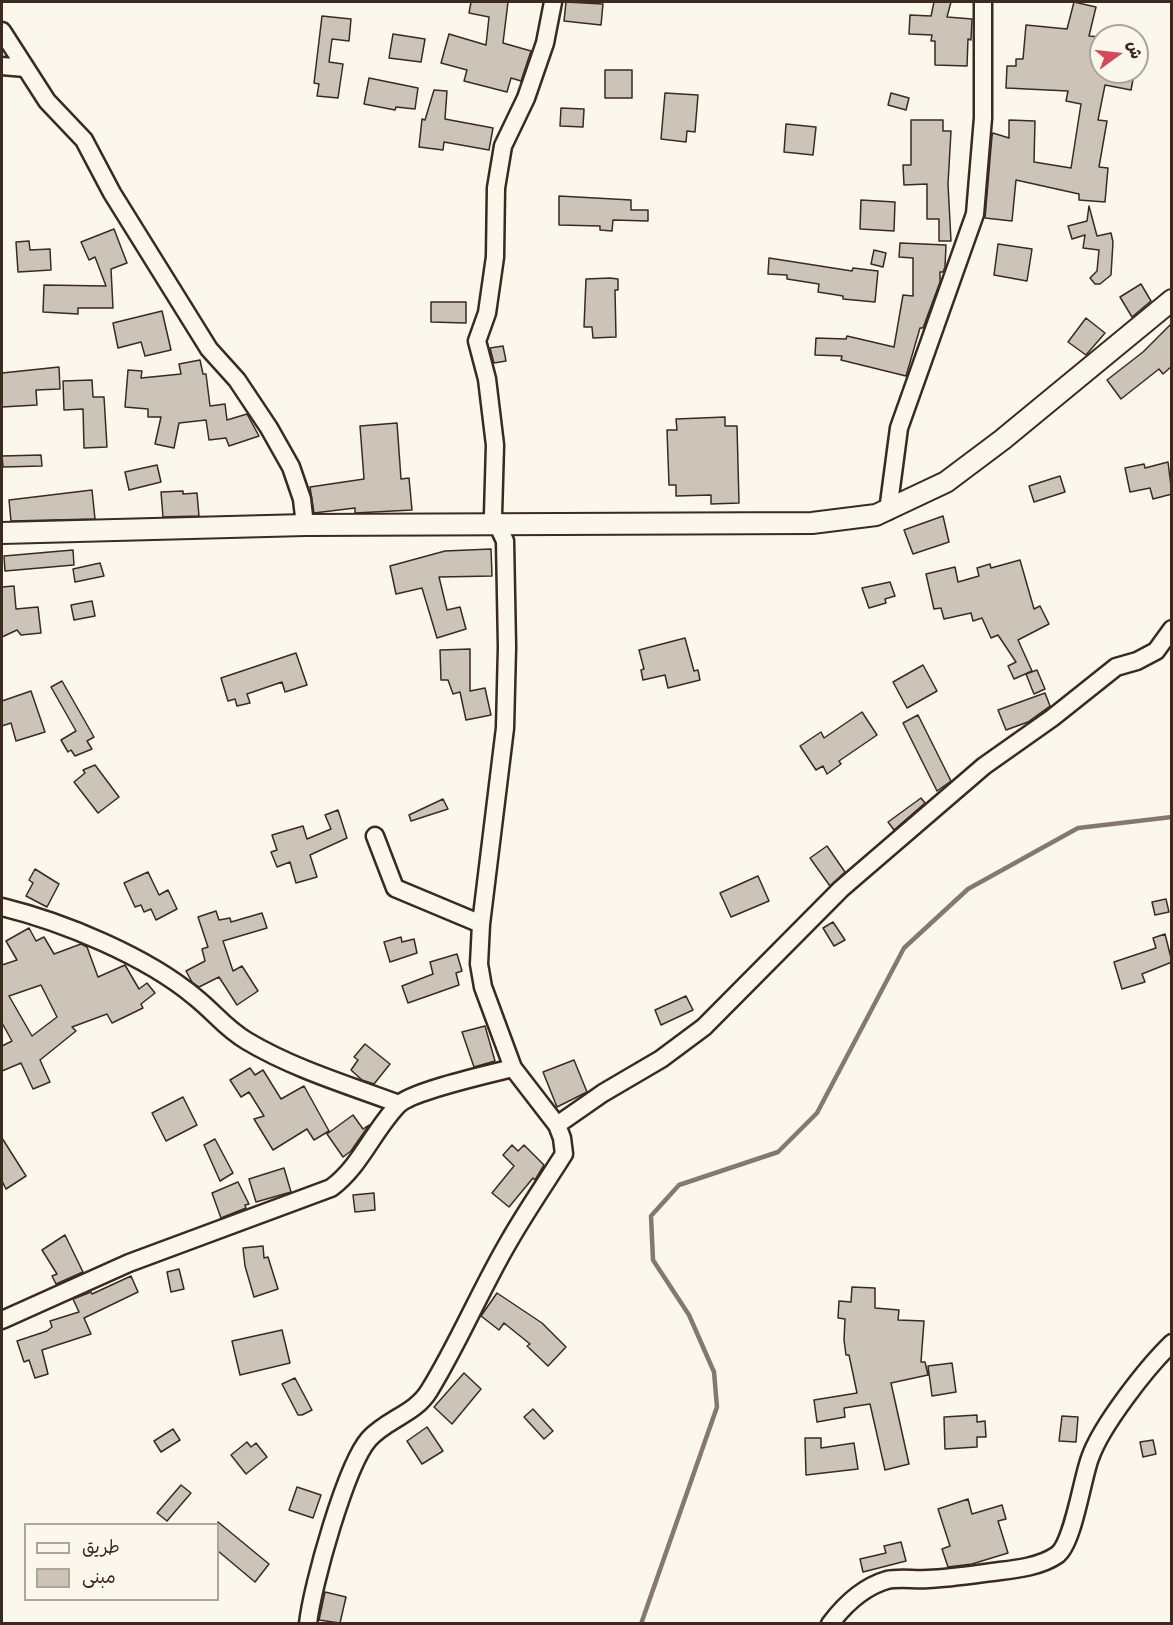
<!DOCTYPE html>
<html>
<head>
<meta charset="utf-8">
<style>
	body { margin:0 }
	#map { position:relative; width:1173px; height:1625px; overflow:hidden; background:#fbf7ec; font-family:"Architects Daughter","Playpen Sans Arabic",sans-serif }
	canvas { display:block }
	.frame { position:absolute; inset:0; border:3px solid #3b2a1e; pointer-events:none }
	.legend { position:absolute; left:24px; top:1523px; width:195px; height:78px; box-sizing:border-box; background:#fbf7ec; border:2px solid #aea59a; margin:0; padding:8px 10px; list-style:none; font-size:18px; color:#3b2a1e }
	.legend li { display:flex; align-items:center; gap:12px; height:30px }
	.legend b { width:30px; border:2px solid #aea59a }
	.north { position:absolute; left:1089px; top:24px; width:60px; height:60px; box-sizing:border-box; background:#fbf7ec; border:2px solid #aea59a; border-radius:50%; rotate:75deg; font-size:16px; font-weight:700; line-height:24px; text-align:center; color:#3b2a1e }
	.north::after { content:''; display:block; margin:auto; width:21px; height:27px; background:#d1495b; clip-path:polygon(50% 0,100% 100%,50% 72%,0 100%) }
</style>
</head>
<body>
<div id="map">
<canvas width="1173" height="1625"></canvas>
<div class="frame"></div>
<ul class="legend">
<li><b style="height:8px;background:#fbf7ec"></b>طريق</li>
<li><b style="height:16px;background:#ccc4b9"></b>مبنى</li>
</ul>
<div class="north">ش</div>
</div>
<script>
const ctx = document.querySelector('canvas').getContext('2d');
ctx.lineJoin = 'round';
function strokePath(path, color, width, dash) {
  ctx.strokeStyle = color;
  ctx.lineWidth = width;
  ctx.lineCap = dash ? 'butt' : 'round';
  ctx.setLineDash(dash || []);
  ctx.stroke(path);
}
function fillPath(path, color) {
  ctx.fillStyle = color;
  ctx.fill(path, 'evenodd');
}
const stream = new Path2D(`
	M641,1624L717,1407L714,1372L689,1315L653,1260L651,1216L679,1185L778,1152L817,1113L904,948L968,889L1078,828L1172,817`);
const building = new Path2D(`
	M471,2H508L503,43L531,51L521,81L511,78L507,92L464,81L467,70L441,63L449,34L486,45L489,17L469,13Z
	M566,2L603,4L601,25L564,21Z
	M934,2H951L947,17L972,19L971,40L968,39L967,66L935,65V41H931L932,35L909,34L910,15L931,16Z
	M1074,2L1096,7L1089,36L1101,37V72L1134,74L1131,90L1105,85L1098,120L1107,121L1099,167L1108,168L1105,202L1079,200V194L1016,180L1012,221L985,218L992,136L993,133L1009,138V120L1035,121L1034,162L1071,168L1081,104L1066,101L1068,91L1006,88L1007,66H1016V59H1023L1026,25L1067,29Z
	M322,16L351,19L349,41L332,39L329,62L343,64L338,98L317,96L319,84L314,83Z
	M393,34L425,39L421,62L389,58Z
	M605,70H632V98H605Z
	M369,78L418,88L415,109L396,107L395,110L364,104Z
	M434,90L447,91L445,119L493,128L489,150L444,142L443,150L419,147L422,119L425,120Z
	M665,93L698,95L695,132L687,131L686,142L661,139Z
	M891,93L909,98L906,110L888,105Z
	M561,108L584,109L583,127L560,126Z
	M911,120H943V131H951L948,184L951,241H939V219H927V184L904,185L903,165H911Z
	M786,124L816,127L813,155L784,152Z
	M559,196L631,200V210H648V221L613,220L612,231L600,230V226L559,225Z
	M861,200L895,202L894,231L860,229Z
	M1089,206L1097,236L1111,233L1113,242L1111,275L1100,284H1095L1090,278L1097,271L1099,250L1083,248L1085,235L1072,239L1068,226L1087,221Z
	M114,229L127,263L111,269L113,308H78V314L43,312L44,285L106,286L95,257L89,260L81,242Z
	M29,241L30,250L50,249L51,270L18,272L16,242Z
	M900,243L946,245L945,267L943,272H940V282L923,328H920L906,376L841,360L842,356L815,355L816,338L846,339L847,336L894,347L903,295L913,296V258L899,257Z
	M998,244L1032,249L1027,281L994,275Z
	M874,250L886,253L883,267L871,264Z
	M769,258L852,271L853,268L878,271L875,302L843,299V296L818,292L819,284L787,279V275L768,274Z
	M610,278L618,279V290H615L616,337L593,338L592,327H584L586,279Z
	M1141,284L1151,301L1132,317L1120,297Z
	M431,302H466V323L431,322Z
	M162,311L171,350L145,356L141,342L118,348L113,323Z
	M1086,318L1105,333L1086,355L1068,342Z
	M1172,323V366L1163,374L1159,369L1121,399L1107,380L1143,352Z
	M503,346L506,361L494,363L490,348Z
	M200,360L203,374H206L210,406L225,404L227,420L247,414L259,436L229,446L226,438L209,440L206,420L179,423L174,448L155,444L161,417H148V409L125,407L128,370L142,371L141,378L181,374L179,364Z
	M59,367L60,389L36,390L37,405L2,407V373Z
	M92,380L93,397H104L107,447L84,448L83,409L64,410L63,381Z
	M725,417V426H737L739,503L711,504V495L676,496V485H669L667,430H677L676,419Z
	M397,423L401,479L409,478L412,510L355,513V508L314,513L310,487L364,479L360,426Z
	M41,455L42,466L3,467L2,456Z
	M1168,462L1172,494L1153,499L1150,488L1130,492L1125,468L1144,464L1145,468Z
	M157,465L161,482L129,490L125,472Z
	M1060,476L1065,492L1034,502L1029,486Z
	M92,490L95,519L11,521L9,500Z
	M183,491V494L197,493L199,516L163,517L161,492Z
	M943,516L949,542L913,554L904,530Z
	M491,549L492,576L439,577L447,610L460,607L466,629L437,638L422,588L396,594L390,566L445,551Z
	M73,550L74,565L5,571L4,556Z
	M1020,560L1034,609L1040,606L1049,624L1018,640L1032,671L1014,679L1008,666L1016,662L998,635L991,638L982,618L973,621L971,613L944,619L941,608L934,609L926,574L955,567L958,582L979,576L977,568L990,564L991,568Z
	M100,563L104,576L75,582L73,569Z
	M890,582L895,596L885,599L886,603L869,608L862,588Z
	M14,586L16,609L38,607L41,633L21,635L17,630L2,637V587Z
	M92,601L95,616L74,620L71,605Z
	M685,638L694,671L698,670L700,680L668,688L665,675L643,680L641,670L644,669L639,650Z
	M470,649V691L485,688L491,715L466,720L460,692L453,694L448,680H441L440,650Z
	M296,653L307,685L285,692L282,682L247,694L250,703L237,706L235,699L228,701L221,678Z
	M923,665L937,691L907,708L893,682Z
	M1037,670L1045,689L1034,694L1026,674Z
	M62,681L94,737L87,741L92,749L75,756L71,750L68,752L61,740L76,731L51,687Z
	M31,691L45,732L16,741L11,723L2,726V701Z
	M1045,693L1050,706L1028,722L1006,730L998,710Z
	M862,712L877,735L839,761L841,764L827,774L823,766L816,770L800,746L821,732L824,738Z
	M918,715L951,781L937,791L903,723Z
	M95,765L119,797L98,813L74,782L85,773L83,770Z
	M921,798L925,803L894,830L888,822Z
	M443,799L448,809L411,821L409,815Z
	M338,810L347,838L310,855L317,877L296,883L290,862L277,867L271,852L277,850L272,835L303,826L307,839L331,829L325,815Z
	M827,846L845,872L830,886L810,858Z
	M35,869L59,884L47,907L26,896L33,883L29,880Z
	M148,872L159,895L168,890L177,909L156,920L151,909L144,912L141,905L135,907L124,883Z
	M758,876L769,901L731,917L720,893Z
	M1166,899L1169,912L1155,915L1152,902Z
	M216,911L219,920L230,918L231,922L262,913L267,928L223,941L233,971L242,966L258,991L237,1005L219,977L199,987L192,982L186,971L205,961L202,949L208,947L198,917Z
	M833,922L845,940L834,946L823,928Z
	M29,928L36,941L44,937L54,954L81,944L87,947L98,977L125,965L139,989L147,983L155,993L141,1004L143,1008L112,1023L107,1014L72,1027L76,1031L40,1060L50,1082L33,1089L21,1063L2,1071V1046L12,1041L2,1023V965L17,960L6,941ZM41,985L57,1017L32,1036L9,996Z
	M1165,934L1172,962L1142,974L1145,982L1122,989L1114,962L1156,948L1153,938Z
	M401,937L402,942L414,939L417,953L390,962L384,942Z
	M457,954L462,971L456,973L459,985L408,1003L402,986L433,974L430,962Z
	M686,996L693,1010L661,1025L655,1010Z
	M485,1026L495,1061L474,1067L462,1032Z
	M365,1044L390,1064L374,1084L362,1080L351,1070L358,1060L354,1057Z
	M574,1060L587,1092L557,1107L543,1072Z
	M250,1068L255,1075L263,1070L281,1099L304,1086L329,1131L314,1140L307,1129L273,1150L254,1119L264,1116L249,1092L241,1097L230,1080Z
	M183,1097L197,1125L166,1141L152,1113Z
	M353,1115L363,1129L369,1125L351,1151L343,1157L327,1134Z
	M2,1138L26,1176L6,1189L2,1181Z
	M215,1139L233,1173L220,1181L204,1145Z
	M512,1145L518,1151L524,1145L544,1165L535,1180L533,1178L509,1207L492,1193L514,1166L503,1155Z
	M284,1168L291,1192L256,1202L249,1179Z
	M238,1182L249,1204L245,1205L246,1208L221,1218L212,1193Z
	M374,1193L375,1210L355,1212L353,1195Z
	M65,1235L83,1272L56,1284L52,1276L57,1274L42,1250Z
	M263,1246L264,1258L268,1257L278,1289L254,1297L245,1266L243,1248Z
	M179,1269L184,1289L171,1292L167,1272Z
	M131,1276L138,1292L84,1318L91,1334L42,1350L48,1374L35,1378L29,1360L24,1362L17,1341L47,1331L52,1327L50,1321L79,1312L73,1299L91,1292L92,1294Z
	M852,1287L875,1288V1308L899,1310L898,1320L924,1321L921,1362H925L928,1375L891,1383L909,1464L885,1470L870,1404L844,1408L845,1417L817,1422L814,1400L857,1393L849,1355H846L844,1340L845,1319L838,1318L839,1301L851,1302Z
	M497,1293L542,1323L566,1347L548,1366L527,1346L530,1344L504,1323L499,1330L481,1316Z
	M282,1330L290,1363L240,1375L232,1341Z
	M952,1363L956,1392L932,1396L928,1366Z
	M464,1373L481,1389L452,1424L434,1407Z
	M295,1378L312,1410L302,1415H298L282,1384Z
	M533,1409L553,1431L544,1439L524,1417Z
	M977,1415V1422L985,1421L986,1437H977V1447L945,1449L944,1417Z
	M1062,1416L1078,1417L1076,1442L1059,1441Z
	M427,1427L443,1451L422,1464L407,1441Z
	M173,1429L180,1440L161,1452L154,1441Z
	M805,1438H821V1448L854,1443L858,1469L806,1475Z
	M1153,1440L1156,1454L1143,1457L1140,1442Z
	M247,1442L251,1447L256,1443L267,1457L246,1474L231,1455Z
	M181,1485L191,1493L167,1521L157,1513Z
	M297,1487L321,1495L313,1518L289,1510Z
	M968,1499L972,1514L1002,1505L1006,1519L998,1521L1008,1553L972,1564L948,1567L942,1549L950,1546L938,1509Z
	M218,1522L269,1564L255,1582L218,1551Z
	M901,1542L906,1561L863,1572L860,1559L886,1553L884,1546Z
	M325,1592L346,1597L340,1623L319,1620Z`);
const minor = new Path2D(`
	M2,31L47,101L84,140L112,193L209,349L237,380L269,428L291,467L302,499L305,525
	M2,66L25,68
	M888,511L899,428L975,214L983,118V2
	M375,836L395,888L481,924
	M2,907C63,922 146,956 195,997C214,1012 226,1029 247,1041C294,1069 348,1085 399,1104
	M513,1068L483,987L479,964L481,924L505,728L507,647L505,541L493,515L495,445L487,379L477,341L487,313L495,257L496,188L503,146L526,98L545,43L553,2
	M2,1320L129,1263L331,1188C360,1167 373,1131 398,1105C412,1091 489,1074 513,1068L557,1125
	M308,1624C312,1586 346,1465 369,1439C387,1419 415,1414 429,1391C458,1344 480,1291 508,1243C525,1213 545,1184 564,1154L562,1138L557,1125L603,1093L661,1059L704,1027L841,889L984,766L1052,718L1116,667L1137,661L1156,651L1172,629
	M830,1624C845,1604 863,1587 887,1580C899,1577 915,1580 928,1579C952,1578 976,1574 1000,1571C1018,1569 1041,1566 1057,1555C1073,1544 1082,1479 1090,1458C1101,1426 1147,1367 1172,1343`);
const major = new Path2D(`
	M2,533L305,525L812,523L876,515L946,482L1002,440L1172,300`);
strokePath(stream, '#85796d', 4.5);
fillPath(building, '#ccc4b9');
strokePath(building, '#3b2a1e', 1.5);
strokePath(minor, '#3b2a1e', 21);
strokePath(major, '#3b2a1e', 24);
strokePath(minor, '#fbf7ec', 16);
strokePath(major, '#fbf7ec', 20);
</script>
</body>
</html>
